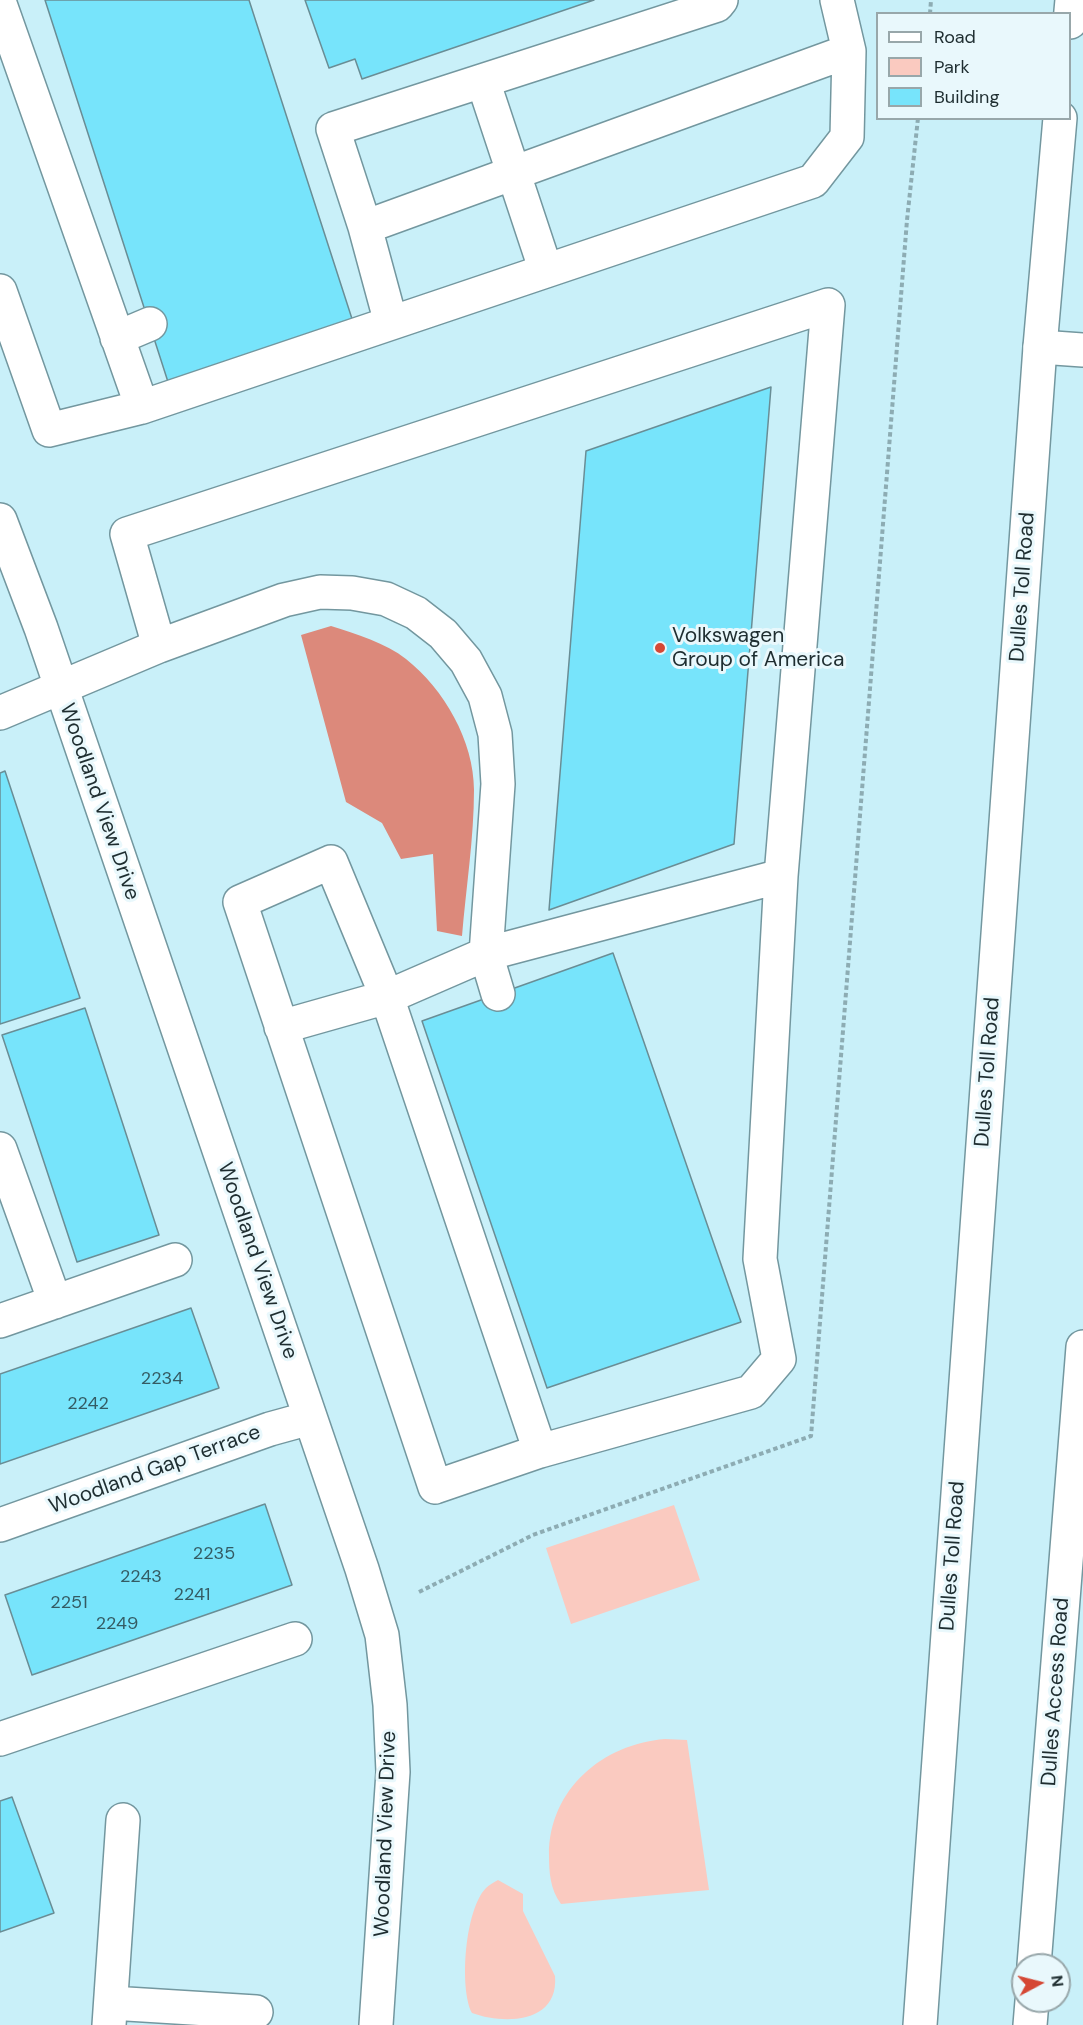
<!DOCTYPE html>
<html>
<head>
<meta charset="utf-8">
<style>
	body { margin:0 }
	#map { position:relative; width:1083px; height:2025px; overflow:hidden; background:#c9f0f9; font-family:"DM Sans",sans-serif }
	canvas { display:block }
	.legend { position:absolute; left:876px; top:12px; width:195px; height:108px; box-sizing:border-box; background:#e9f8fc; border:2px solid #98a7aa; margin:0; padding:8px 10px; list-style:none; font-size:18px; color:#1e2d30 }
	.legend li { display:flex; align-items:center; gap:12px; height:30px }
	.legend b { width:30px; border:2px solid #98a7aa }
	.north { position:absolute; left:1011px; top:1953px; width:60px; height:60px; box-sizing:border-box; background:#e9f8fc; border:2px solid #98a7aa; border-radius:50%; rotate:83deg; font-size:16px; font-weight:700; line-height:24px; text-align:center; color:#1e2d30 }
	.north::after { content:''; display:block; margin:auto; width:21px; height:27px; background:#d54835; clip-path:polygon(50% 0,100% 100%,50% 72%,0 100%) }
</style>
</head>
<body>
<div id="map">
<canvas width="1083" height="2025"></canvas>
<ul class="legend">
<li><b style="height:8px;background:#fff"></b>Road</li>
<li><b style="height:16px;background:#facac0"></b>Park</li>
<li><b style="height:16px;background:#77e4fb"></b>Building</li>
</ul>
<div class="north">N</div>
</div>
<script>
const ctx = document.querySelector('canvas').getContext('2d');
ctx.lineJoin = 'round';
function fillPath(path, color) {
  ctx.fillStyle = color;
  ctx.fill(path, 'evenodd');
}
function strokePath(path, color, width, dash) {
  ctx.strokeStyle = color;
  ctx.lineWidth = width;
  ctx.lineCap = dash ? 'butt' : 'round';
  ctx.setLineDash(dash || []);
  ctx.stroke(path);
}
function label(font, color, halo, rows, align = 'center') {
  ctx.font = font + ' "DM Sans",sans-serif';
  ctx.lineWidth = 6;
  ctx.setLineDash([]);
  ctx.textBaseline = 'middle';
  ctx.strokeStyle = halo;
  ctx.fillStyle = color;
  for (const [text, x, y, turn = 0] of rows) {
    ctx.save();
    ctx.translate(x, y);
    ctx.rotate((+turn || 0) * Math.PI / 180);
    ctx.textAlign = isNaN(turn) ? turn : align;
    if (halo) ctx.strokeText(text, 0, 0);
    ctx.fillText(text, 0, 0);
    ctx.restore();
  }
}
const green = new Path2D(`
	M674,1505L700,1580L571,1624L546,1548Z
	M665,1739L687,1740L709,1890L561,1904C550,1889 549,1872 549,1855C549,1789 603,1744 665,1739Z
	M498,1880L523,1894V1911L555,1976C559,2023 505,2025 472,2013C459,1988 465,1909 486,1888C489,1885 494,1882 498,1880Z`);
const forest = new Path2D(`
	M331,626C356,634 386,643 406,659C444,689 474,741 474,790C474,838 466,888 462,936L437,931L433,854L401,859L382,823L346,802L301,635Z`);
const building = new Path2D(`
	M45,0H249L354,325L169,385Z
	M305,0H594L362,79L355,59L329,68Z
	M771,387L734,844L549,910L586,451Z
	M5,771L80,998L0,1024V773Z
	M613,953L741,1322L547,1388L422,1021Z
	M85,1008L159,1235L77,1262L2,1035Z
	M191,1308L219,1388L0,1464V1374Z
	M265,1504L292,1585L32,1675L5,1595Z
	M12,1797L54,1913L0,1932V1801Z`);
const path = new Path2D(`
	M930,14L931,0
	M419,1592L533,1535L811,1436L907,220L918,118`);
const minor = new Path2D(`
	M0,4L142,407L49,430L0,291
	M483,81L546,271
	M365,227L333,129L717,5L721,0
	M391,323L365,227L849,51
	M117,338L150,324
	M1040,347L1083,350
	M142,407L813,181L847,137L849,51L837,0
	M0,520L41,628L362,1569L382,1635L390,1705L393,1772L376,2025
	M159,646L127,534L828,305L781,876L760,1259L779,1359L751,1392L540,1451L387,997L486,954L781,876
	M0,713L159,646L284,600L320,592L352,593L386,599L416,613L443,634L466,661L485,696L495,734L498,784L486,954L498,994
	M281,1027L387,997L331,862L240,902L435,1487L540,1451
	M0,1149L55,1302
	M0,1321L175,1260
	M0,1525L270,1429L310,1418
	M0,1739L295,1639
	M111,2003L256,2012
	M109,2025L123,1820`);
const highway = new Path2D(`
	M1070,22L1072,0
	M1034,1965L1083,1347
	M920,2025L1040,347L1060,118
	M1030,2025L1032,2001`);
const markers = [
	[660,648,6,"#d54835"]
];
const numberNames = [
	["2234",162,1379],
	["2242",88,1404],
	["2235",214,1554],
	["2243",141,1577],
	["2241",192,1595],
	["2251",69,1603],
	["2249",117,1624]
];
const streetNames = [
	["Dulles Toll Road",1023,587,-86],
	["Woodland View Drive",99,802,71],
	["Dulles Toll Road",988,1072,-86],
	["Woodland View Drive",257,1261,71],
	["Woodland Gap Terrace",155,1470,-20],
	["Dulles Toll Road",953,1556,-86],
	["Dulles Access Road",1056,1692,-86],
	["Woodland View Drive",386,1834,-88]
];
const poiNames = [
	["Volkswagen",672,636],
	["Group of America",672,660]
];
fillPath(green, '#facac0');
fillPath(forest, '#dc897b');
fillPath(building, '#77e4fb');
strokePath(building, '#698d95', 1.5);
strokePath(minor, '#73979f', 36);
strokePath(highway, '#73979f', 36);
strokePath(path, '#8dacb3', 4, [4.5, 3]);
strokePath(minor, '#fff', 33);
strokePath(highway, '#fff', 33);
for (const [x, y, r, color] of markers) {
  const dot = new Path2D();
  dot.arc(x, y, r, 0, 2 * Math.PI);
  ctx.fillStyle = color;
  ctx.fill(dot);
  strokePath(dot, '#e9f8fc', 2);
}
label('18px', '#345b63', null, numberNames);
label('21px', '#1e2d30', '#e9f8fc', streetNames);
label('21px', '#1e2d30', '#e9f8fc', poiNames, 'left');
</script>
</body>
</html>
